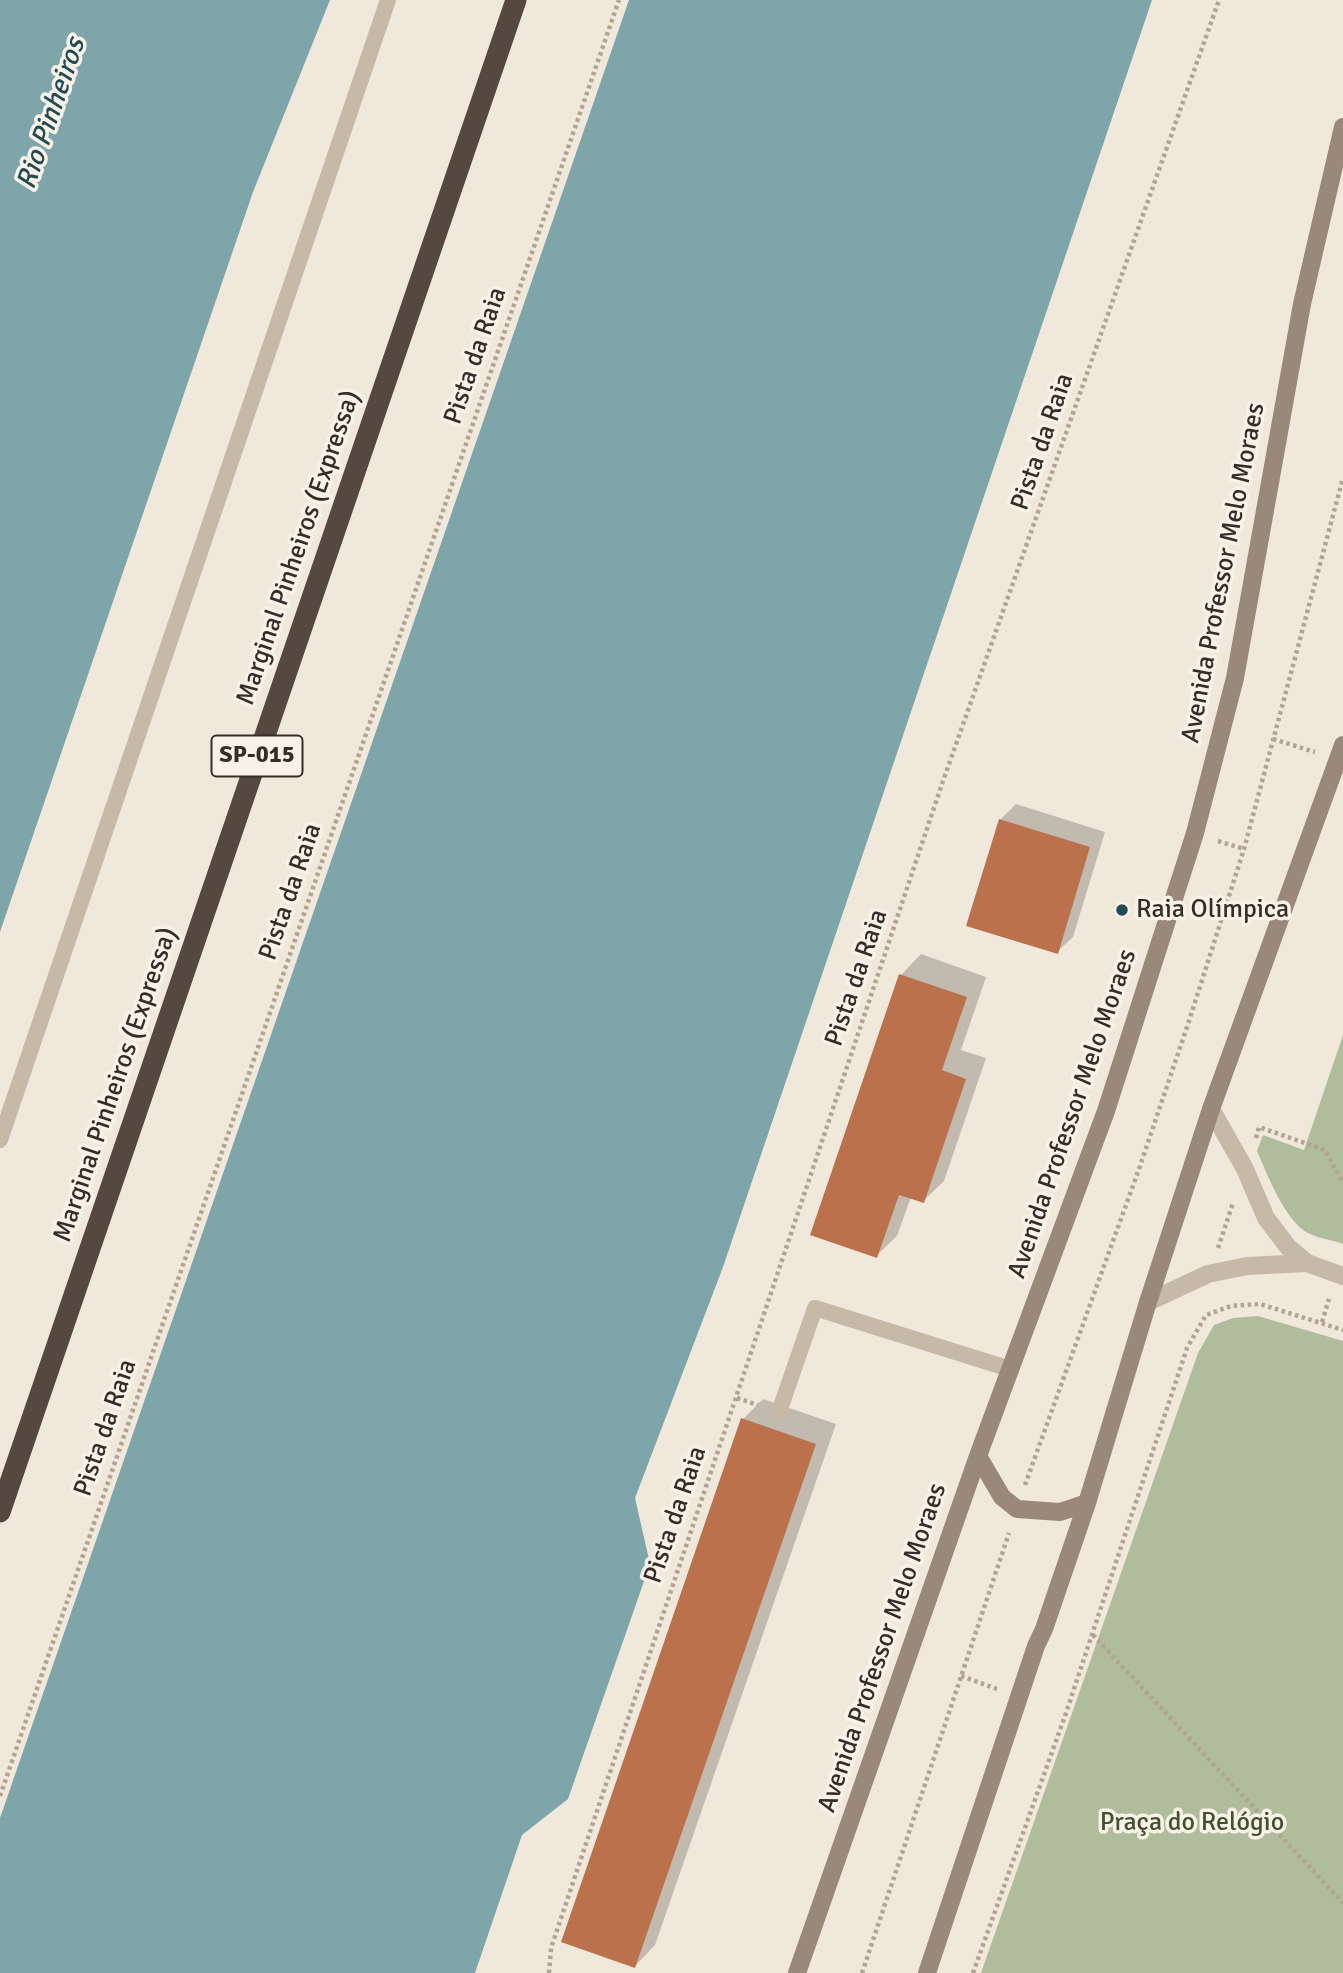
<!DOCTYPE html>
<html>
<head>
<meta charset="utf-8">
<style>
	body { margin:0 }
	canvas { display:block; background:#f0e8db }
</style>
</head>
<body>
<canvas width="1343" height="1973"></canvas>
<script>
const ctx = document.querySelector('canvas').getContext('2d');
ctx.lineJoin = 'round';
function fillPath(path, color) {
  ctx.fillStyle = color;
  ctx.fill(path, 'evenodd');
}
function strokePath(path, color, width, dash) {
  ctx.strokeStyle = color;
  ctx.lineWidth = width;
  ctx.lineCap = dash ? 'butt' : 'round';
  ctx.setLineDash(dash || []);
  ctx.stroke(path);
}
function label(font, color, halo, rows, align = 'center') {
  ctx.font = font + ' Signika,sans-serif';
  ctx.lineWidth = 7;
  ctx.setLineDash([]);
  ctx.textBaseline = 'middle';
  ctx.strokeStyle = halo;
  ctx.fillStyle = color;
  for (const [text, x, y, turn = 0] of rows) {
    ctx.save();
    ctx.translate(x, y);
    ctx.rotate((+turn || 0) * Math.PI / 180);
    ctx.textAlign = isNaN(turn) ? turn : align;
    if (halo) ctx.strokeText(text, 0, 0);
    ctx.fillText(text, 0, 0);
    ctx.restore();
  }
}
const green = new Path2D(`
	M1343,1035V1244C1332,1240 1316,1238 1306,1232C1284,1218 1267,1174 1257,1151L1263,1135L1304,1150Z
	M1258,1316L1343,1341V1973H981L1198,1353L1214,1325L1233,1318Z`);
const water = new Path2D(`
	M0,0H330L253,192L0,932Z
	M629,0H1152L723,1267L635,1498L650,1564L568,1799L522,1835L475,1973H0V1818Z`);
const shadow = new Path2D(`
	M1016,804L1105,832L1073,937L1057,952L1000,820Z
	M921,954L986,977L961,1050L986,1058L944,1181L923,1201L911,1197L897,1236L876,1256L901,975Z
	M763,1399L836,1424L655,1945L635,1966L743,1419Z`);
const building = new Path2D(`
	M999,819L1090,847L1058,954L966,926Z
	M899,974L967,997L942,1070L966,1079L924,1203L899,1195L877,1258L810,1235Z
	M741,1418L816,1444L635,1968L561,1942Z`);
const path = new Path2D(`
	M1273,739L1315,752
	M1218,841L1244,849
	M1256,1138L1259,1127L1325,1150L1343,1183
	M1218,1248L1233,1203
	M1322,1322L1329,1299
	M737,1398L758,1405
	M1025,1485L1139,1169L1189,1021L1244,849L1343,478
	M1093,1635L1343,1903
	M961,1676L997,1689
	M0,1796L619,0
	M549,1973L551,1948L943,781L1219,0
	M862,1973L1009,1533
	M973,1973L1066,1713L1187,1348L1206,1315L1231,1306L1260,1304L1343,1330`);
const lane = new Path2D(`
	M0,1140L388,0
	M779,1412L815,1308L1010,1369`);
const street = new Path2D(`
	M1211,1109L1245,1169L1266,1218L1288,1247L1307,1263L1343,1276
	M1148,1302L1208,1274L1247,1266L1307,1263`);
const secondary = new Path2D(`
	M978,1456L1002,1497L1017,1509L1060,1512L1087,1503
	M797,1973L978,1456L1106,1111L1195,833L1235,678L1302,304L1343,127
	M927,1973L1036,1646L1044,1629L1087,1503L1148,1302L1211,1109L1343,745`);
const highway = new Path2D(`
	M0,1512L516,0`);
const markers = [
	[1122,910,7,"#214b52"]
];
const shields = [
	[257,756,91]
];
const shieldNames = [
	["SP-015",257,756]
];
const streetNames = [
	["Pista da Raia",476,356,-71],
	["Pista da Raia",1043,442,-71],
	["Marginal Pinheiros (Expressa)",299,548,-71],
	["Avenida Professor Melo Moraes",1224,573,-79],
	["Pista da Raia",291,892,-71],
	["Pista da Raia",857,978,-71],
	["Marginal Pinheiros (Expressa)",116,1085,-71],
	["Avenida Professor Melo Moraes",1073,1114,-71],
	["Pista da Raia",106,1428,-71],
	["Pista da Raia",676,1515,-71],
	["Avenida Professor Melo Moraes",883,1648,-71]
];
const poiNames = [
	["Raia Olímpica",1136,910]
];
const parkNames = [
	["Praça do Relógio",1192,1823]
];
const waterNames = [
	["Rio Pinheiros",52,114,-71]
];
fillPath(green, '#b0bd9d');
fillPath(water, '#7da5aa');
fillPath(shadow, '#0003');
fillPath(building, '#bc714d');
strokePath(path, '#b2a393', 4.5, [3.5, 3.5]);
strokePath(lane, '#c7b9a8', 16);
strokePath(street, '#c7b9a8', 18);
strokePath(secondary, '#9a887a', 18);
strokePath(highway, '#544840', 21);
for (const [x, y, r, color] of markers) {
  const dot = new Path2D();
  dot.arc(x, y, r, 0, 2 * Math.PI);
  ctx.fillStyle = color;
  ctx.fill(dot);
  strokePath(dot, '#f8f1e7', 2.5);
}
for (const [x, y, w] of shields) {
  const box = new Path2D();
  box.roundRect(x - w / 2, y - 20.5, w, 41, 5);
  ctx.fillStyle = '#f8f1e7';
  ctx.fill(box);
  strokePath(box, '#342d28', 2);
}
label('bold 24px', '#342d28', null, shieldNames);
label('26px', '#342d28', '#f8f1e7', streetNames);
label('26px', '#342d28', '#f8f1e7', poiNames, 'left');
label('26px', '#41502e', '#f8f1e7', parkNames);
label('italic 28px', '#214b52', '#f8f1e7', waterNames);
</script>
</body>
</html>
